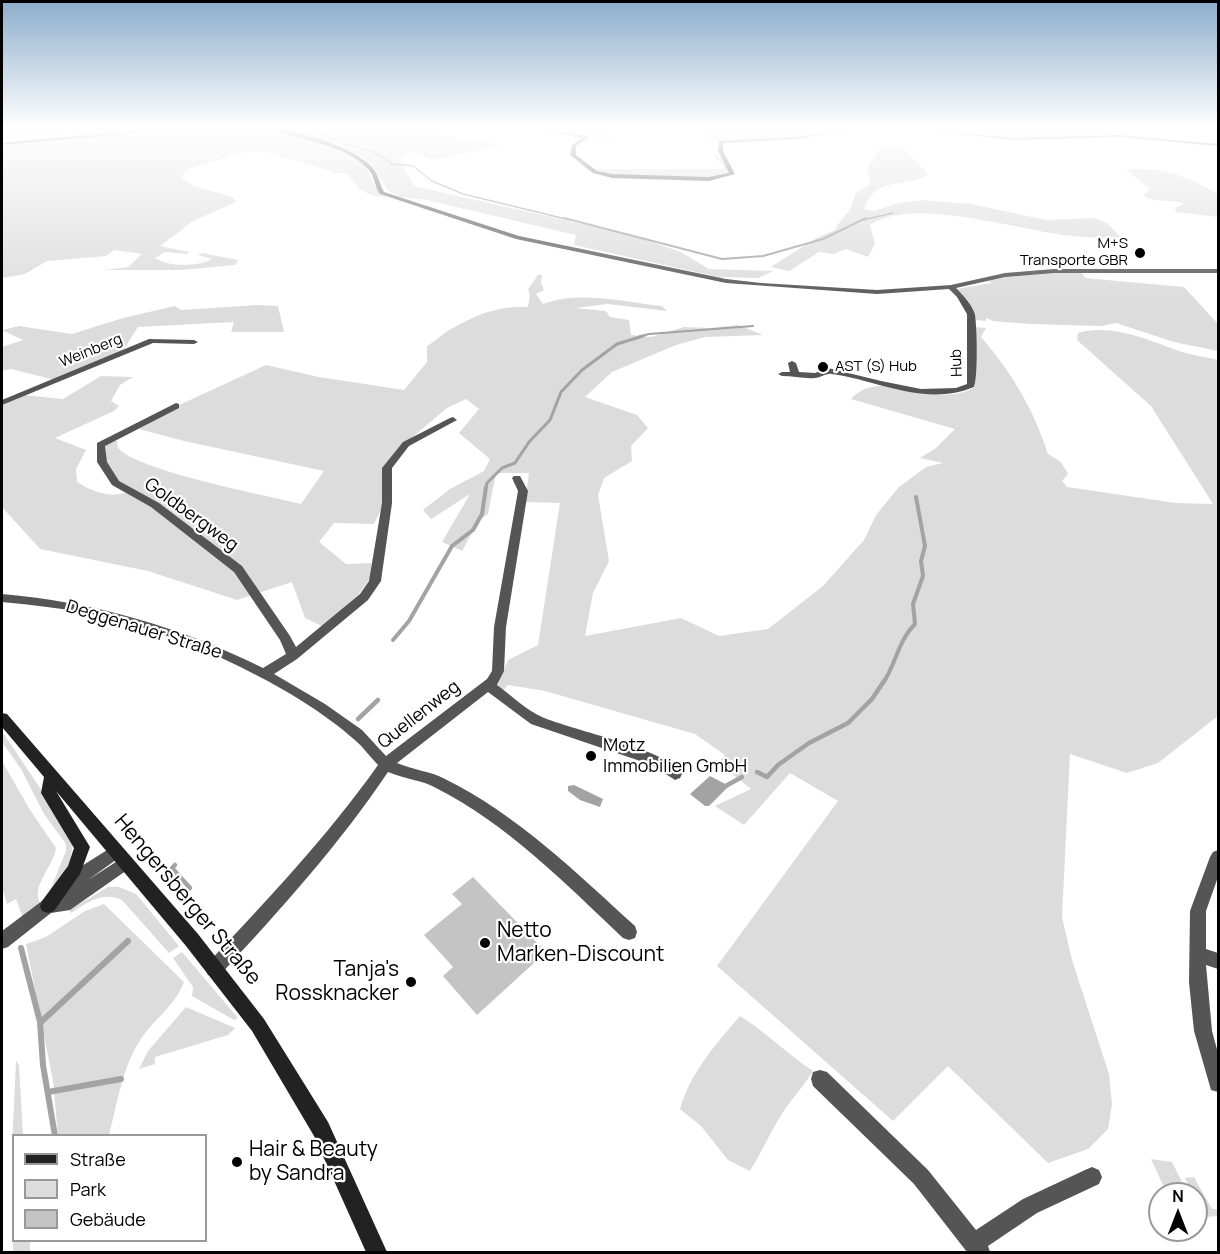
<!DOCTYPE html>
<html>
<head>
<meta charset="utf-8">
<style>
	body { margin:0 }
	#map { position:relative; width:1220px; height:1254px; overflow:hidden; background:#fff; font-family:Manrope,sans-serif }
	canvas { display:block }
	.frame { position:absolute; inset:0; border:3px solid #000; pointer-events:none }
	.legend { position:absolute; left:12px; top:1134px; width:195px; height:108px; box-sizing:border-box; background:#fff; border:2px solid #999; margin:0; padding:8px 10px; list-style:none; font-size:18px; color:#000 }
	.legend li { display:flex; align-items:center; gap:12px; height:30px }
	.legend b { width:30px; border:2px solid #999 }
	.north { position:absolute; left:1148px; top:1182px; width:60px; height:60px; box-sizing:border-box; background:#fff; border:2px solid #999; border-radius:50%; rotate:0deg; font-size:16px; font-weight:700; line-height:24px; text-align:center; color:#000 }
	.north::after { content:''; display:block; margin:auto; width:21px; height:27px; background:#000; clip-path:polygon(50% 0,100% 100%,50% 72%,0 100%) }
</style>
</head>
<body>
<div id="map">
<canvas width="1220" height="1254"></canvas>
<div class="frame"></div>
<ul class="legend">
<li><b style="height:8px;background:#222"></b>Straße</li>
<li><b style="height:16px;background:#dcdcdc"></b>Park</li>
<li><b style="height:16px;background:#c4c4c4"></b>Gebäude</li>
</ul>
<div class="north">N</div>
</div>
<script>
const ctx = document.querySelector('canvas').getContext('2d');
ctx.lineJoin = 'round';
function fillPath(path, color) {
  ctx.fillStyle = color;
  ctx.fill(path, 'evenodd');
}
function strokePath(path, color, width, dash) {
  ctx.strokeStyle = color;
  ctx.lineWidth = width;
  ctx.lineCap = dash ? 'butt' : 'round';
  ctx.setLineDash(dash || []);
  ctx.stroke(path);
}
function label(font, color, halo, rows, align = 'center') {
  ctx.font = font + ' Manrope,sans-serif';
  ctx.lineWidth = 4.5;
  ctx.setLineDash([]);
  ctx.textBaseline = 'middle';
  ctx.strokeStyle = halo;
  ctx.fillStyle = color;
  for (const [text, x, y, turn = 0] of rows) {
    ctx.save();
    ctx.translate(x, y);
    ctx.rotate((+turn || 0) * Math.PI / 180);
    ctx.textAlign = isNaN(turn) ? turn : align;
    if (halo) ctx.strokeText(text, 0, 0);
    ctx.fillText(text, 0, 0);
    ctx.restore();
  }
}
const green = new Path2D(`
	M175,128L71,136L75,132L2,137V129L8,128Z
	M202,128C249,128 285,129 330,146C339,150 351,154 359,160C372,170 372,189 386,197C368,197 357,189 348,174L336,173L263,151L240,153L186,170L182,178L193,186L233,197L236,202L193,221L160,246L189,252L188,254L165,252L155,258C168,267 198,267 212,259L198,255L202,253L238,260L235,265L181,270H105L128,267L142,254L114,250L106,256L47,261L25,274L2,278V148L8,144Z
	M427,128L440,132L438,135L503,145L431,160L411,151L400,160L414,186L631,235L681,252L709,269L773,271L758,278L719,277L574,245L576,235L427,200L400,197L388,190L372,165L363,158L317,138L280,129Z
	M536,128H603L602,131L617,138L587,137Z
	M692,128H825L823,130L829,134L721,141L711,140Z
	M989,128H1122L1127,134L998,138Z
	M888,145L902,148L929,174C904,189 875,175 864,209L874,211L899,203L922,200L971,204L1046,220L1094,218L1107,223L1121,237C1098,239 1074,237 1051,233C1007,226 908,198 870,225L875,244L868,257L846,249L834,254L819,252L789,271L771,267L818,237L835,230C844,212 851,216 855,194L871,184L867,169L878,151Z
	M718,155L730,173L711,177L604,174L595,169H725L714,156Z
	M1125,169C1166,167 1184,175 1218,194V217L1176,212L1175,208L1184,204C1171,198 1154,204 1143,195L1150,189Z
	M1054,271L1082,273L1085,278L1184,287L1218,324V351L1174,342L1116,323L1101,326L1030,324L993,321L986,318V321L976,320L956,289L992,283L988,281L1005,275Z
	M538,275H542L541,283L544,290L536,294L543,304C579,290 625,302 662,306L667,311L608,304L575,308L606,311L610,317L629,320L631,335L651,337L684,327L710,328L738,325L763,335L705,337L676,345L612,372L585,397L637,415L648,428L631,446L632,461L604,478L598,495L609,561L593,593L585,636L681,618L719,636L768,629L823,586L864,540L876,515L899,487L926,467L943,463L920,458L936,448L955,429L851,399C883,365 932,412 975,387L973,327L986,328L981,337C1012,373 1033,408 1048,454L1061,462L1068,474L1062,481L1067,487L1176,503L1213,504L1151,406L1077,340L1078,333C1113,323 1150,341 1182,352C1194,356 1207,357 1218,360V716L1158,763L1127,773L1070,754L1062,917L1072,960L1109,1074L1112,1104L1108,1129L1088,1149L1048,1163L948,1066L893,1121L717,966L838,801L790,773L744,825L715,806L751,789L719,763L725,755L695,734L545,691L508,685L502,692L497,687L508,660L538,645L560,503L525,502L529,473H496L488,514L478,521L462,551L442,542L470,494L431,519L423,510L450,489L484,471L490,459L459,433L479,409L466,399L447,408L396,451L383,467V506L374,524L334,523L319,542L346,564L371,563L373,574L358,595L324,627L305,618L292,582L237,600L148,571L40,549L2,507V404L22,395L63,399L101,376L133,377L120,385L111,401L119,406L114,411L55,438L86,450L76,469L77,482C93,492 111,499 130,491C112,479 104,466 101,445L110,439L117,441L118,448C138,471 265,495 301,504L324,471L184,441L139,429L177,406L266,365L319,377L404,390L427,362V346C436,341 442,334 451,329C476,315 499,305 528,307L530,295L528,289Z
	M257,305L278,306L284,332H231L234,322L138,327L120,355L55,380L11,369L2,371V347L23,340L2,330L19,326L72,334L123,318L175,306L181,310Z
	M2,731L74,839L69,866L49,893L66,851V844L44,814L21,769L2,742Z
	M2,761L30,810L56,848C54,866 31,885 40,903L23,918L16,899L7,904L2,887Z
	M108,887H119L136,894L179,946L169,953L122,900C102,891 89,902 71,913L69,910Z
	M104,904L184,982C175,1007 152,1020 139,1042C122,1069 117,1105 109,1135H58L53,1081L26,944L46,937L85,911Z
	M182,952L238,1018L234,1020L192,996L193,987L173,958Z
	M186,1007L235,1028L228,1035L155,1057V1064L139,1069L148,1051Z
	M740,1016C766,1032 787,1054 813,1071C803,1088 789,1101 780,1117C769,1135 761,1153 750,1171L728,1160L701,1126L680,1109C690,1073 716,1044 740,1016Z
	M16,1061L19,1065L23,1135L14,1136V1240L30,1241V1252H13L12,1147Z
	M1151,1159L1172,1162L1183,1184H1188L1185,1178L1194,1177L1212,1209H1218V1216L1205,1217L1196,1194L1189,1186L1192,1194H1167Z`);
const water = new Path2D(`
	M710,776L729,786L709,806H705L690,794Z
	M574,785L603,799L600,807L580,800L568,791V786Z`);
const streamFar5 = new Path2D(`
	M297,128L326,136
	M283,129L292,128
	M328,137L337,141
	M14,142L162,128
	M347,144L376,153L392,164L413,166L432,181L463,194L570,220
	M863,220L893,213`);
const streamFar4 = new Path2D(`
	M564,218L722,259L763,256L823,239L866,218
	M638,337L649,334L753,326`);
const streamFar3 = new Path2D(`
	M486,488L487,483L502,468L515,463L529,442L550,420L561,392L582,370L617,344L643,336`);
const streamFar2 = new Path2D(`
	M393,640L409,621L452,546L473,530L482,514L486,487
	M883,683C896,664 898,641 915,624L913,604L923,576L921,561L925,546L916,497`);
const streamFar1 = new Path2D(`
	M358,719L378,700
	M757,772L767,777L778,765L809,743L848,723L872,699L884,681
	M722,788L742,777
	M175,865L172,868L190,888L188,890`);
const stream = new Path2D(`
	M21,948L40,1022L43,1065L55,1136
	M41,1022L128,941
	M48,1092L121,1079`);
const building = new Path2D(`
	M473,877L546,952L477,1015L443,976L453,967L424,935L462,904L452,894Z`);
const street = new Path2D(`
	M175,128H192L2,145V143Z
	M272,128C295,128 356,149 372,167C379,175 379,183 384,192L519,236L726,279L761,283L877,290L951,285L1005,273L1054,269H1218V273H1054L1005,277L956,288C963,295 973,306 975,315C977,328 978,376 974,387C926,407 880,381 832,374C826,373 821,378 815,378C804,379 793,376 782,376L778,374L782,372H790L788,363L792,361L796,363L799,372L815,373L828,368L881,381L921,389L956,388L967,384V314L957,297L949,289L877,294L726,283L516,239L380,194C374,186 375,176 368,169C343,142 301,143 272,128Z
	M534,128L588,136V138L576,146V155L597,171L612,174L709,177L729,173L718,151L719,141L796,137L862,128L796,139L723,143V151L735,174L709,181L612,178L593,173L570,155L572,145L582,138Z
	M908,128L1012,138L1120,135L1218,144V146L1120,137L1012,140Z
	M149,339L194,340L198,342L194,344L153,343L2,405V400Z
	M176,403L179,404V408L105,446L107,462L119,481L159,503L242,566L290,636L296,647L360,594L369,581L382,503V468L403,442L450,418L453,417L457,420L409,446L392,468V503L381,581L368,600L297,659L274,674L325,704L362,730L386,756L487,679L492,671L494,627L518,491L512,478L514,476H520L528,491L506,627L504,671L497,685C511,695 526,710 542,717C571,730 670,750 682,774L680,778L675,780L652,765L531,724L488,692L397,763C413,770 430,771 445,779C515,813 578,874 635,926L637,932L635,938L629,940L623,938C566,884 507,824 436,788C422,780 404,779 388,772C339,845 280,910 220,975L214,977L208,975L205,969L208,963C268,899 327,837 378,765C370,757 364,748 356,741C293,684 174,631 92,614C62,608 32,605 2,602V594C94,602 181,627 263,668L286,654L280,640L234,572L151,507L112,485L97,462V443Z
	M115,845L120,847L123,852L120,857L88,880L125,856L130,858L133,863L130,868L70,910L51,913L8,947L2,949V931L42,901L77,869Z
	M1218,850V877L1206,911V949L1218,953V969L1206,965L1212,1031L1218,1053V1092L1211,1090L1209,1083L1194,1031L1189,982L1190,911L1210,857L1213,852Z
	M820,1070L827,1072L928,1170L976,1230L1023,1199L1085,1170L1092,1167L1099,1170L1102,1177L1099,1184L1037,1213L988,1246L990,1252H967L914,1184L813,1086L811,1079L813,1072Z`);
const secondary = new Path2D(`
	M2,713L7,714L198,934L264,1019L328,1122L387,1252H366L314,1136L252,1031L186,946L56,791L90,847L80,874L54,911L48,913L42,911L40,906L42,901L68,866L74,848L41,793L44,777L2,727Z`);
const markers = [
	[1140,253,6,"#000"],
	[823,367,6,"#000"],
	[591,756,6,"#000"],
	[485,943,6,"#000"],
	[411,982,6,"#000"],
	[237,1162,6,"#000"]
];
const farPoinames = [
	["M+S",1128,244],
	["Transporte GBR",1128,261],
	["AST (S) Hub",835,367,"left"]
];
const farStreetnames = [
	["Weinberg",91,351,-22],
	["Hub",957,363,-92]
];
const streetNames = [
	["Goldbergweg",191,515,36],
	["Deggenauer Straße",144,630,17],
	["Quellenweg",419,715,-38]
];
const poiNames = [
	["Motz",603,746],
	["Immobilien GmbH",603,767]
];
const nearStreetnames = [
	["Hengersberger Straße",187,900,50]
];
const nearPoinames = [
	["Netto",497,931],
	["Marken-Discount",497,955],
	["Tanja's",399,970,"right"],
	["Rossknacker",399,994,"right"],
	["Hair & Beauty",249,1150],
	["by Sandra",249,1174]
];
fillPath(green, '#dcdcdc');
fillPath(water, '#a3a3a3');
strokePath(streamFar5, '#a3a3a3', 1.5);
strokePath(streamFar4, '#a3a3a3', 2);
strokePath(streamFar3, '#a3a3a3', 3);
strokePath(streamFar2, '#a3a3a3', 4);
strokePath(streamFar1, '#a3a3a3', 4.5);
strokePath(stream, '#a3a3a3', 6);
fillPath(building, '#c4c4c4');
fillPath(street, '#555');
fillPath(secondary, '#222');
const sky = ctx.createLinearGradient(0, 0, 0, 303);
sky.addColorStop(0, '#8cadcc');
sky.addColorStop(0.42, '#fff');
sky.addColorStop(1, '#ffffff00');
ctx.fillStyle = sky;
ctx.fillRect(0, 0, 1220, 303);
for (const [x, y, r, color] of markers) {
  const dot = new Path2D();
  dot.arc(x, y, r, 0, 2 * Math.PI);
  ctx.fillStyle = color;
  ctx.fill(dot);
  strokePath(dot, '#fff', 2);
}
label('15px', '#000', '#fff', farPoinames, 'right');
label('15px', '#000', '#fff', farStreetnames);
label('18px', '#000', '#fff', streetNames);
label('18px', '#000', '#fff', poiNames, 'left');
label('21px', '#000', '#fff', nearStreetnames);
label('21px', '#000', '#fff', nearPoinames, 'left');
</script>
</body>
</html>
